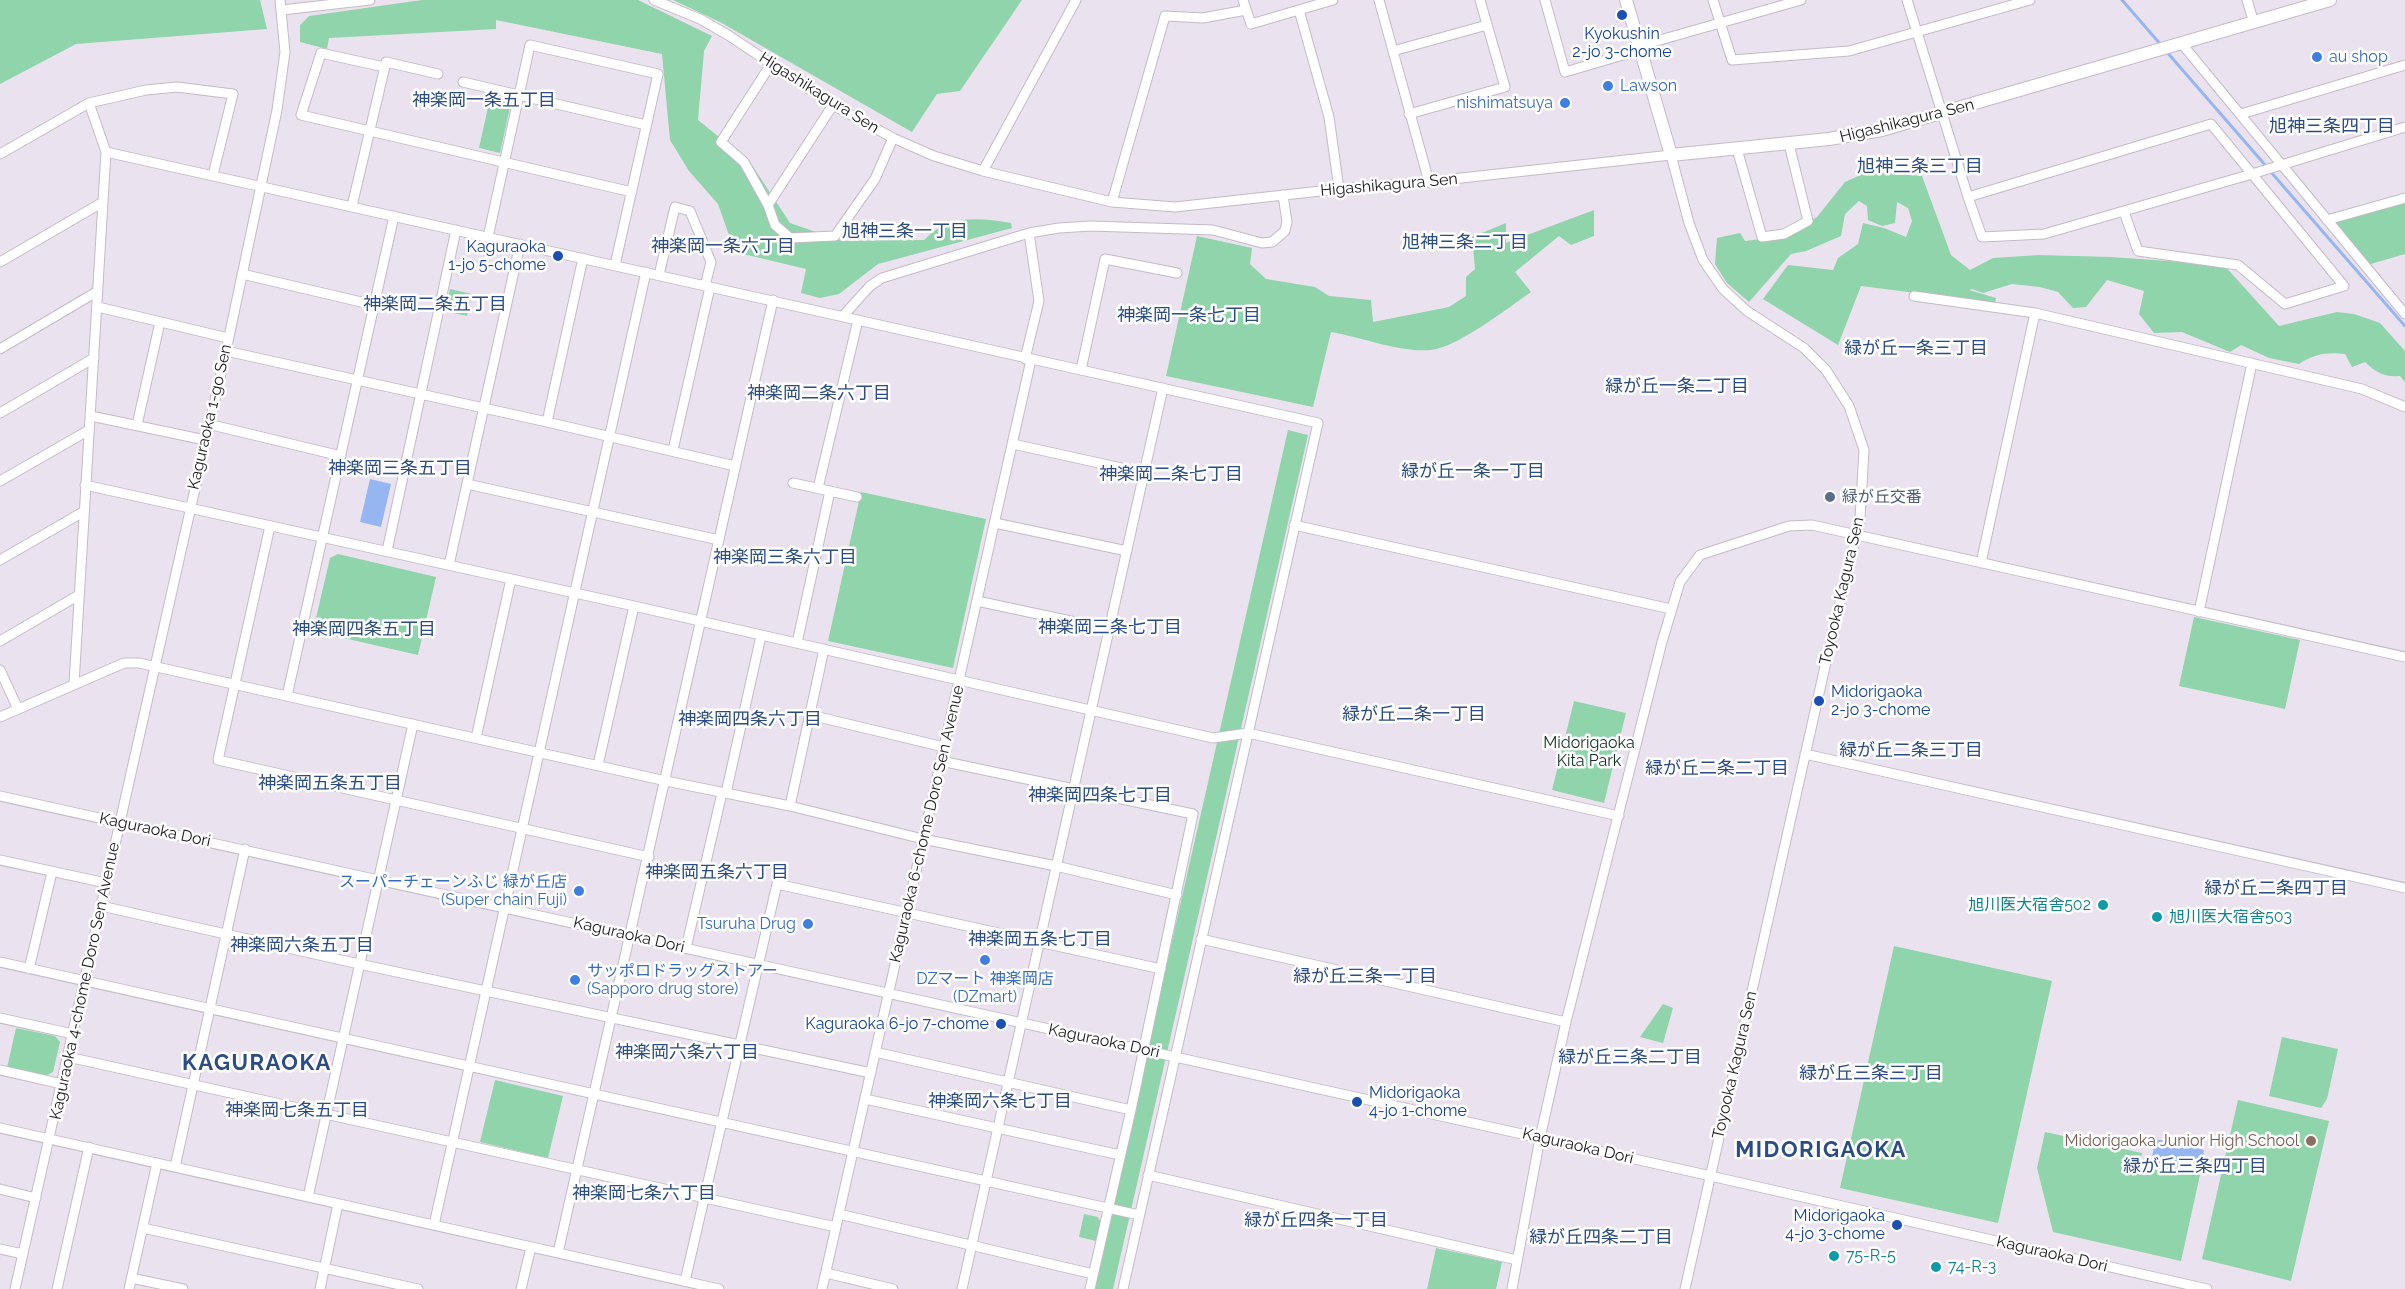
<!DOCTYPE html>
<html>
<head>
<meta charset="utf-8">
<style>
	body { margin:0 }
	canvas { display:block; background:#ebe2ef }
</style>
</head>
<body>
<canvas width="2405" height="1289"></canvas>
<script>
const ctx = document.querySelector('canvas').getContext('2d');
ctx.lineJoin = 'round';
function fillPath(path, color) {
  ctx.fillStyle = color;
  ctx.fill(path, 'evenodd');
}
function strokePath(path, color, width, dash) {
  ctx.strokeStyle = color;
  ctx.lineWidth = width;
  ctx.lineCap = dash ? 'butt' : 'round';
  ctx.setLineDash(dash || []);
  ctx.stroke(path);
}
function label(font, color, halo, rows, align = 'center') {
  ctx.font = font + ' Raleway,"Noto Sans JP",sans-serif';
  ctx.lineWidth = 5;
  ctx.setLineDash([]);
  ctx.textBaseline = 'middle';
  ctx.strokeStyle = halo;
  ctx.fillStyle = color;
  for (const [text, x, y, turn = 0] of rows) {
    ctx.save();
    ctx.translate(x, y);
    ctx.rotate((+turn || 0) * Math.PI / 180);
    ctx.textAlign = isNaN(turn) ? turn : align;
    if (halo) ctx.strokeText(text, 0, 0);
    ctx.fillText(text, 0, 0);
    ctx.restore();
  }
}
const green = new Path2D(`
	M0,0H260L267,29L76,44L0,84Z
	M422,0H638L712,36L704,51L698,120L750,162L790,223L842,241L924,240C949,214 978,218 1011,223L1012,228L878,264L839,294L820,298L801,293L806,269L735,252L718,204L689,171L670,140L662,54L496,20V29L329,38L327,49L300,42V25L309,16Z
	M673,0H1022L960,91L937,94L912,132L720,22Z
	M491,94L512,98L500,153L479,148Z
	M1867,172L1922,176L1951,255L1970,270L1993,258L2039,255L2111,257L2224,265L2279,326L2337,312L2354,314L2380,323L2405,351V382L2400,376C2383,377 2377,373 2365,362L2352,367L2345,354C2327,352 2314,354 2299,364L2269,358L2241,345L2230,352L2182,332L2154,333L2139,314L2144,291L2107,280L2086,307L2073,308L2058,292L2040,287L2012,284L1983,293L1972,289L1969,290L1996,298L1995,303L1861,286L1838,345L1763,299L1788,265L1833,270L1838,258L1858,244L1863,223L1884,228L1906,237L1912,221L1908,208L1897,202L1895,223L1882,226L1868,220L1867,206L1859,201L1845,214L1841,236L1806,251L1791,254L1749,302L1727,283L1715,264L1717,238L1740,233L1745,241L1785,236L1817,217L1845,182Z
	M2405,198V254L2364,266L2327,220Z
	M1594,210V236L1571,245L1559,236L1515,272L1531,292C1508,308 1458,347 1431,350C1401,353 1361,337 1331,332L1313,407L1166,376L1197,236L1252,248L1250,264L1266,279L1315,287L1329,296L1371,300L1373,322L1449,307L1466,296V277L1475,269L1472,237L1506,223V243Z
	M450,289L472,294L467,316L445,311Z
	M1288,430L1308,435L1113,1289H1093Z
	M861,492L986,519L953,668L828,641Z
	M338,554L436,577L418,655L313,631L330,558Z
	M2194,617L2300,640L2285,709L2179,686Z
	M1574,701L1626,713L1604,803L1552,790Z
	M1894,946L2052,981L1998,1223L1840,1188Z
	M1663,1004L1673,1008L1663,1043L1640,1037Z
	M16,1028L55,1036L60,1042L53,1072L45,1076L7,1068Z
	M2282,1037L2338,1049L2327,1099L2321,1108L2269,1096Z
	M495,1080L563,1096L548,1158L480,1142Z
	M2238,1100L2329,1121L2291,1281L2202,1259Z
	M2045,1132L2142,1153L2140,1162L2200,1175L2181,1261L2053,1232L2037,1168Z
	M1084,1214L1098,1217L1101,1223L1096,1241L1079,1237Z
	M1436,1248L1502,1262L1496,1289H1427Z`);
const water = new Path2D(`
	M370,479L391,484L381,527L360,522Z
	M2156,1139L2204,1150L2200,1172L2151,1161Z`);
const stream = new Path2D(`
	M2122,0L2162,46
	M2166,51L2266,166
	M2270,171L2405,326`);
const minor = new Path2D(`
	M654,0L700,19L728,35L833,105L893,138L934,156L983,171L1112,202L1175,207L1339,189L1434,181L1671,155L1689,223L1703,260L1723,289L1747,311L1804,348L1826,370L1849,406L1864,450L1860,519L1831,640L1685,1289
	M1243,0L1251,24L1333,0
	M1379,0L1429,182
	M1545,0L1565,72L1640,50
	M1713,0L1732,60L1849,51L2030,0
	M1907,0L1968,197L1982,237L2044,234L2252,174L2405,127
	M2247,0L2254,23
	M282,10L370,0
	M1299,10L1329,117L1339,189
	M2182,44L2405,314
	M1639,46L1801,0
	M1393,51L1487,25
	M384,67L321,53L301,115L632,192
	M463,82L646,125
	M89,103L146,90L177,87L233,94L213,175
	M833,105L768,205L775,225L790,238L835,236L875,179L893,138
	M1409,114L1505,87L1480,0
	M2241,114L2405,65
	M1737,149L1762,237L1784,234L1808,221L1789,144
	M106,152L1318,423L1123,1289
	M0,154L89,103L106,152L74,684
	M983,171L1076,0
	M1968,197L2211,124L2344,286L2285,304L2238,265L2138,251L2124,212
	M1112,202L1165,16L1203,18L1246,10
	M768,205L744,162L721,142L771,64
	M352,206L386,62L438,74
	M2327,220L2405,198
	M488,237L530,45L658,74L615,265
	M0,262L103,202
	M242,274L374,305
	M659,275L675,207L690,211L711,262L705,286
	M1914,296L2035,313L2362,389L2405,407
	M98,307L228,338
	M843,316L870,286L882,278L1029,233L1059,228L1091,226L1213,230L1262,243L1272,242L1285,231L1287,222L1283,195
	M0,349L98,291
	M226,351L547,422L735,466
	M1025,359L1039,301L1029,233
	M1081,370L1105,259L1177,273
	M0,413L94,358
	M91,416L205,440
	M547,422L583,258
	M208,424L341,456
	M137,425L160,322
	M1013,444L1144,473
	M673,450L710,287
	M0,481L89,430
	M793,483L857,497
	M467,484L719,540
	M85,485L634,606L1213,738L1248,733L1619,816
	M818,488L858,320
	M995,523L1127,551
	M1294,525L1671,609
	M270,526L218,760L649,857
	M387,551L456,230
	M0,560L83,512
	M1981,563L2035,313
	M449,565L520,244
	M977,601L1108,629
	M2199,612L2252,363
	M0,641L79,595
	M797,643L830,491
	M0,670L18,709
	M287,696L394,216
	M810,715L944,747
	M0,717L124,663H139L666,781L790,806L923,839L1056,866L1177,895
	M476,738L511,579
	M1805,754L2405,888
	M941,761L1193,814L1131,1110L1090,1289
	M598,765L634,606
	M726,793L761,636
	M0,796L1693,1172L2207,1289
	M790,806L824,649
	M0,860L106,883
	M101,906L359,964L871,1073
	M1201,939L1566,1022
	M686,948L722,793
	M0,962L1139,1215
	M29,969L52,872
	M0,1018L73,1034
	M875,1052L1131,1110
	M68,1057L836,1227
	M0,1070L62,1084
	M865,1099L1120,1155
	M0,1128L719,1289
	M175,1167L245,849
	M1148,1175L1517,1260
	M0,1189L36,1198
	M308,1197L413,724
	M839,1214L1093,1274
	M434,1225L646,272
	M143,1228L418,1289
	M0,1249L23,1254
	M558,1253L773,300
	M826,1273L893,1289
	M131,1278L183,1289
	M685,1281L777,884L1161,969
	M15,1289L226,351L277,110L285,52L280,0
	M57,1289L89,1147
	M129,1289L157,1163
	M320,1289L338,1204
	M521,1289L531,1247
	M822,1289L1031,360
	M962,1289L1163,388
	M1512,1289L1540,1138L1566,1022L1662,642L1680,582L1700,555L1789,526L1812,525L2405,657`);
const major = new Path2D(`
	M1626,0L1671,155L1829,139L1882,130L2330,0`);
const markers = [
	[1622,15,6,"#1a4fb4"],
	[2317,57,6,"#3f7fe0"],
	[1608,86,6,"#3f7fe0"],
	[1565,103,6,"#3f7fe0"],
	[558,256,6,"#1a4fb4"],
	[1830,497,6,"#5c6f8a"],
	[1819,701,6,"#1a4fb4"],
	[579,891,6,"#3f7fe0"],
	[2103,905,6,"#0f9aa8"],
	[2157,917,6,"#0f9aa8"],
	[808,924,6,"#3f7fe0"],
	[985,960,6,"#3f7fe0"],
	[575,980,6,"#3f7fe0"],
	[1001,1024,6,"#1a4fb4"],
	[1357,1102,6,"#1a4fb4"],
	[2311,1141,6,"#8d6e63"],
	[1897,1225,6,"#1a4fb4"],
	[1834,1256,6,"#0f9aa8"],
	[1936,1267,6,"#0f9aa8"]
];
const transitNames = [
	["Kyokushin",1622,34,"center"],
	["2-jo 3-chome",1622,52,"center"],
	["Kaguraoka",546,247],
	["1-jo 5-chome",546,265],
	["Midorigaoka",1831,692,"left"],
	["2-jo 3-chome",1831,710,"left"],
	["Kaguraoka 6-jo 7-chome",989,1024],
	["Midorigaoka",1369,1093,"left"],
	["4-jo 1-chome",1369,1111,"left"],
	["Midorigaoka",1885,1216],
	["4-jo 3-chome",1885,1234]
];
const shopNames = [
	["au shop",2329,57],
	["Lawson",1620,86],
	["nishimatsuya",1553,103,"right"],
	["スーパーチェーンふじ 緑が丘店",567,882,"right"],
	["(Super chain Fuji)",567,900,"right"],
	["Tsuruha Drug",796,924,"right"],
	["サッポロドラッグストアー",587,971],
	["(Sapporo drug store)",587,989],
	["DZマート 神楽岡店",985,979,"center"],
	["(DZmart)",985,997,"center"]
];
const streetNames = [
	["Higashikagura Sen",819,93,32],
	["Higashikagura Sen",1907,121,-14],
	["Higashikagura Sen",1389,185,-5],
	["Kaguraoka 1-go Sen",210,417,-77],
	["Toyooka Kagura Sen",1842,591,-77],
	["Kaguraoka 6-chome Doro Sen Avenue",927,824,-77],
	["Kaguraoka Dori",155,830,12],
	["Kaguraoka Dori",629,935,13],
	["Kaguraoka 4-chome Doro Sen Avenue",85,981,-78],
	["Kaguraoka Dori",1104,1041,12],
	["Toyooka Kagura Sen",1735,1065,-77],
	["Kaguraoka Dori",1578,1146,13],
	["Kaguraoka Dori",2052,1254,13]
];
const serviceNames = [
	["緑が丘交番",1842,497]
];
const parkNames = [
	["Midorigaoka",1589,743],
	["Kita Park",1589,761]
];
const cultureNames = [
	["旭川医大宿舎502",2091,905,"right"],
	["旭川医大宿舎503",2169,917],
	["75-R-5",1846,1256],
	["74-R-3",1948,1267]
];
const educationNames = [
	["Midorigaoka Junior High School",2299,1141]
];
const neighbourhoodNames = [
	["神楽岡一条五丁目",484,101],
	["旭神三条四丁目",2332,127],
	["旭神三条三丁目",1920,167],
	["旭神三条一丁目",905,232],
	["旭神三条二丁目",1465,243],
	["神楽岡一条六丁目",723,247],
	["神楽岡二条五丁目",435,305],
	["神楽岡一条七丁目",1189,316],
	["緑が丘一条三丁目",1916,349],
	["緑が丘一条二丁目",1677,387],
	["神楽岡二条六丁目",819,394],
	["神楽岡三条五丁目",400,469],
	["緑が丘一条一丁目",1473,472],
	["神楽岡二条七丁目",1171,475],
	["神楽岡三条六丁目",785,558],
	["神楽岡三条七丁目",1110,628],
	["神楽岡四条五丁目",364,630],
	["緑が丘二条一丁目",1414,715],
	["神楽岡四条六丁目",750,720],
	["緑が丘二条三丁目",1911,751],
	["緑が丘二条二丁目",1717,769],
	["神楽岡五条五丁目",330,784],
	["神楽岡四条七丁目",1100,796],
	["神楽岡五条六丁目",717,873],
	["緑が丘二条四丁目",2276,889],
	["神楽岡五条七丁目",1040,940],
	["神楽岡六条五丁目",302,946],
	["緑が丘三条一丁目",1365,977],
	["神楽岡六条六丁目",687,1053],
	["緑が丘三条二丁目",1630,1058],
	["緑が丘三条三丁目",1871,1074],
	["神楽岡六条七丁目",1000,1102],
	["神楽岡七条五丁目",297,1111],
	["緑が丘三条四丁目",2195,1167],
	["神楽岡七条六丁目",644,1194],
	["緑が丘四条一丁目",1316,1221],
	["緑が丘四条二丁目",1601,1238]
];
const districtNames = [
	["KAGURAOKA",257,1063],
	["MIDORIGAOKA",1821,1150]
];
fillPath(green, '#8fd4aa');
fillPath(water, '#95b6f1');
strokePath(stream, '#95b6f1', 3);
strokePath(minor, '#c3bbc7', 11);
strokePath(major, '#c3bbc7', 14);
strokePath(minor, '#fff', 9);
strokePath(major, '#fff', 12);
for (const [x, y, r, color] of markers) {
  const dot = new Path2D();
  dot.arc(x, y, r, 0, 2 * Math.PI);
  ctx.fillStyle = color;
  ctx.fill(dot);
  strokePath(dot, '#fff', 2);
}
label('16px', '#164399', '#fff', transitNames, 'right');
label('16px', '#366cbe', '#fff', shopNames, 'left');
label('16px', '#1c191e', '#fff', streetNames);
label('16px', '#4e5e75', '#fff', serviceNames, 'left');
label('16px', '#133221', '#fff', parkNames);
label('16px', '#0d838f', '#fff', cultureNames, 'left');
label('16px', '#785e54', '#fff', educationNames, 'right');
label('18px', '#2c4d84', '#fff', neighbourhoodNames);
ctx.letterSpacing = '1.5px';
label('bold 22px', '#2c4d84', '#fff', districtNames);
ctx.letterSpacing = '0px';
</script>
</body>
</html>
